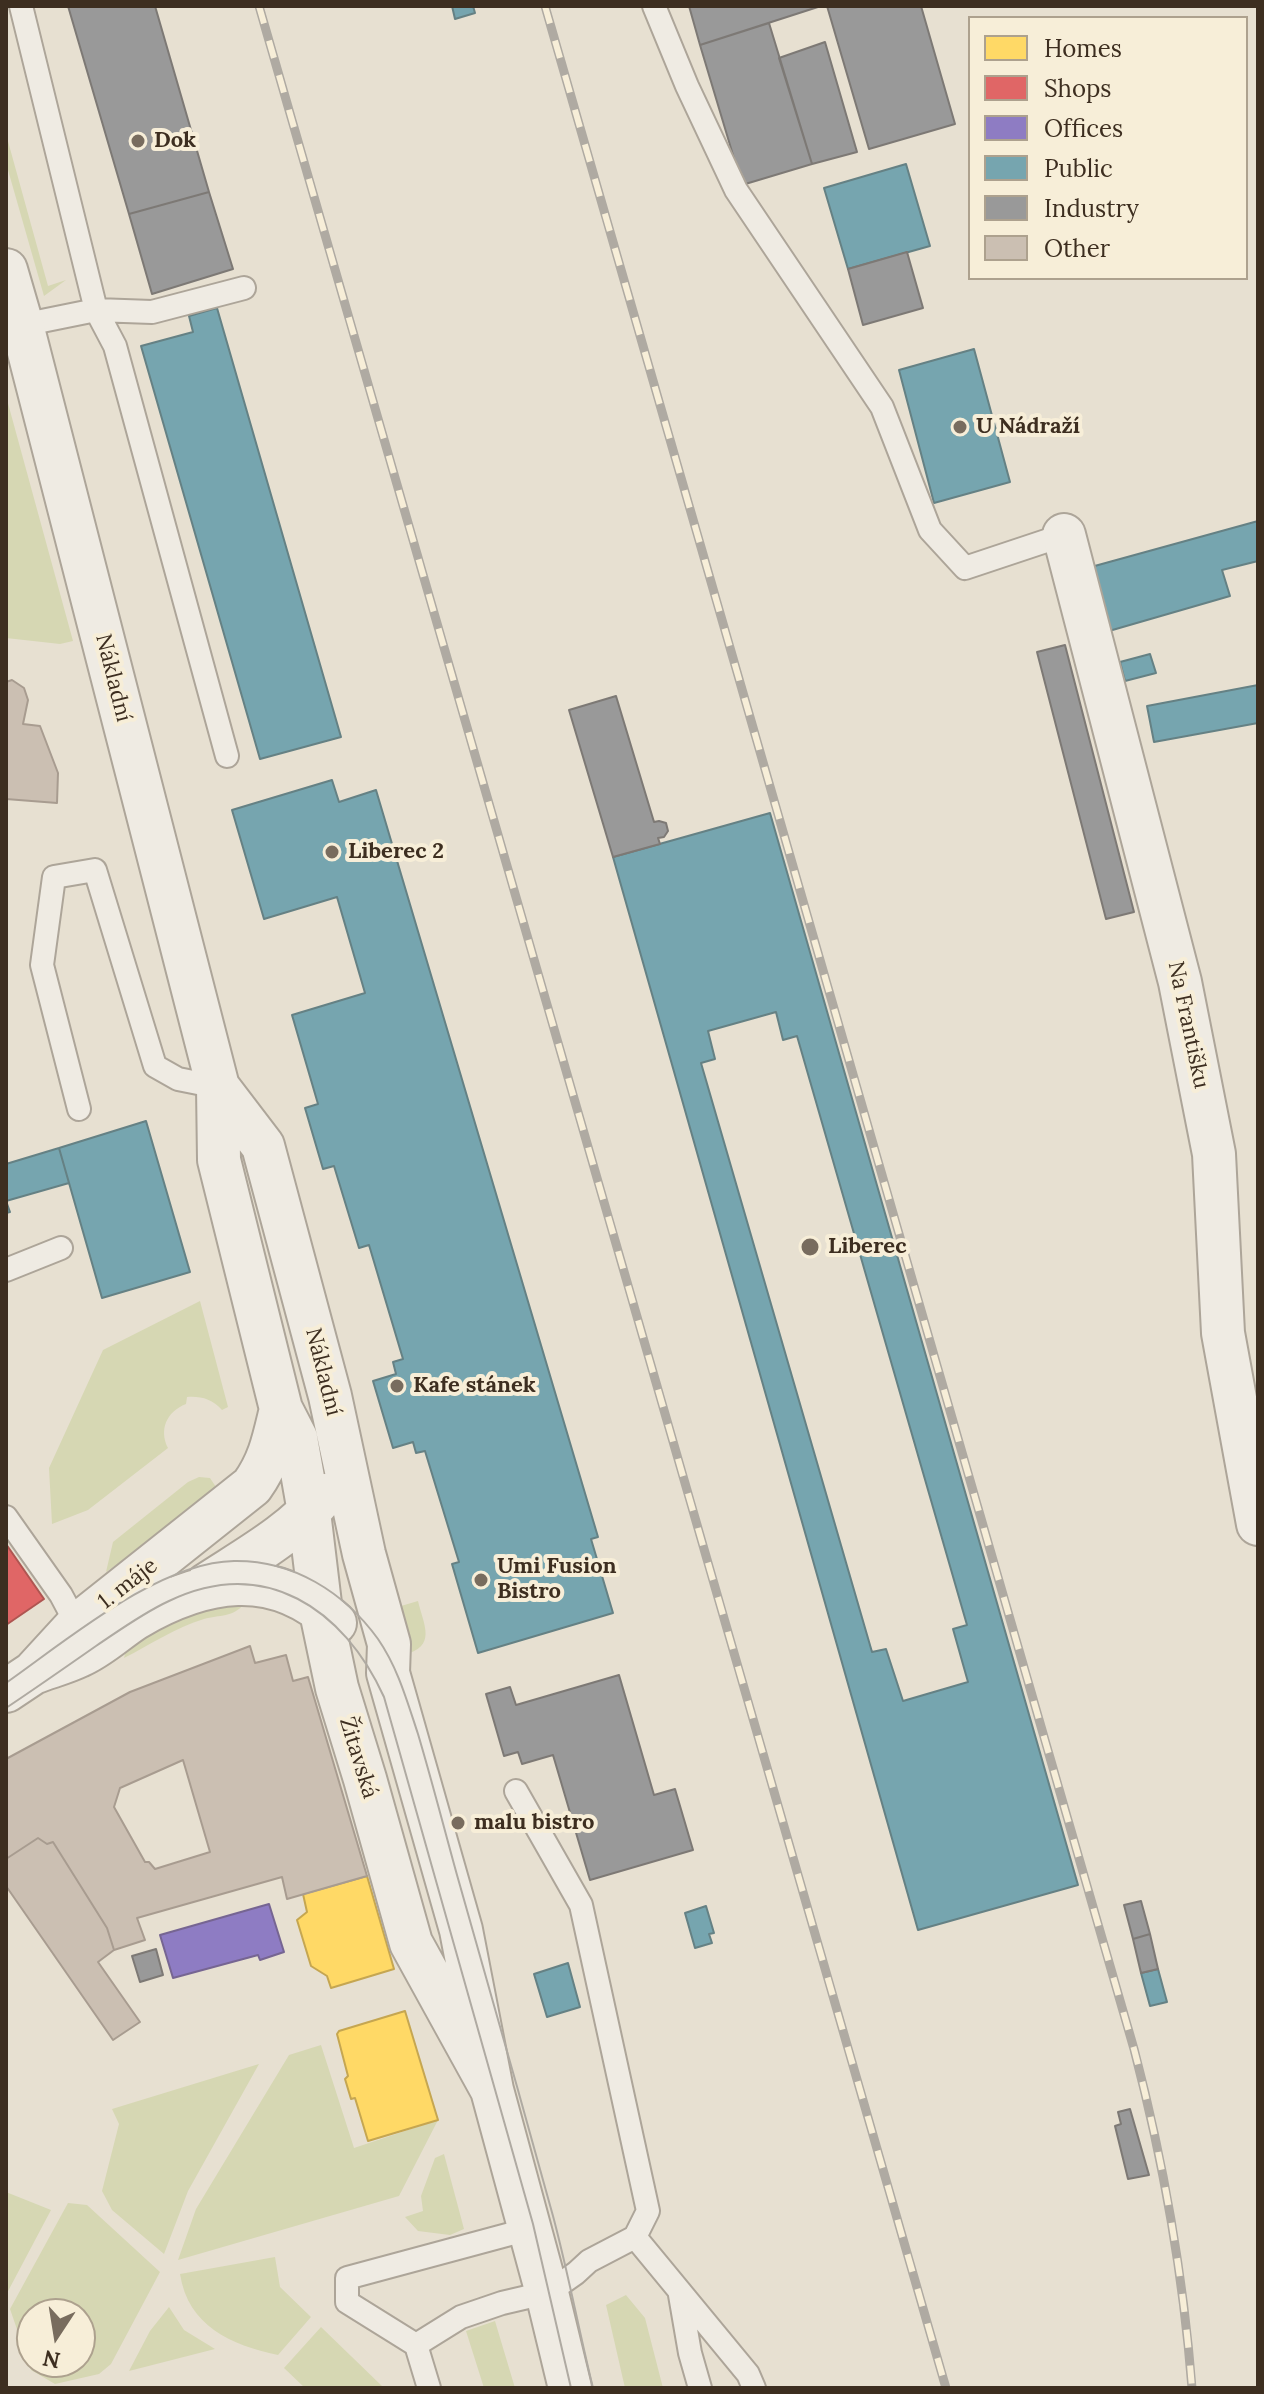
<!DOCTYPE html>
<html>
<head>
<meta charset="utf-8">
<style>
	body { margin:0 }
	#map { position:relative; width:1264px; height:2394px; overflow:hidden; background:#e7e0d1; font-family:Lora,serif }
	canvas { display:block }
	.frame { position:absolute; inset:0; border:8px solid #3d2e20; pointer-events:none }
	.legend { position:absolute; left:968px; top:16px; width:280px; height:264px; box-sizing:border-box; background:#f7eed8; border:2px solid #ada18e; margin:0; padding:10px 14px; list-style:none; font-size:24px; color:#3d2e20 }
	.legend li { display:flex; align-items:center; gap:16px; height:40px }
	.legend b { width:40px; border:2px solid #ada18e }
	.north { position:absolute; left:16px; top:2298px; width:80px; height:80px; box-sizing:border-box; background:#f7eed8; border:2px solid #ada18e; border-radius:50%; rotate:192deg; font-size:22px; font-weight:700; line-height:32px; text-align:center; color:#3d2e20 }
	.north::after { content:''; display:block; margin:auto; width:28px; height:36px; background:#786c5e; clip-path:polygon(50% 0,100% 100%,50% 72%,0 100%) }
</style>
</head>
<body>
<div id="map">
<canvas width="1264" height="2394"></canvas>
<div class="frame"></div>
<ul class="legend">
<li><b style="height:22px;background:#ffd966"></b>Homes</li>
<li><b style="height:22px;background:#e06666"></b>Shops</li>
<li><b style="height:22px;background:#8e7cc3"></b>Offices</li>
<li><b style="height:22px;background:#76a5af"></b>Public</li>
<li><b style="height:22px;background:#999"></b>Industry</li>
<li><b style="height:22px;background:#cbbfb2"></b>Other</li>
</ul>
<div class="north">N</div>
</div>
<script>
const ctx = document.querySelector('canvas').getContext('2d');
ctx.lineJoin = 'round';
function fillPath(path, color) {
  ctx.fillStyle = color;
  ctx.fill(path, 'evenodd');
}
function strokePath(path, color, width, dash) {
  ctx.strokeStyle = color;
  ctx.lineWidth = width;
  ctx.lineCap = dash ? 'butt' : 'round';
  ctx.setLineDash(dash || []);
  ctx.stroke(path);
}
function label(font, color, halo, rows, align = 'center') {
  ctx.font = font + ' Lora,serif';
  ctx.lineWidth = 8;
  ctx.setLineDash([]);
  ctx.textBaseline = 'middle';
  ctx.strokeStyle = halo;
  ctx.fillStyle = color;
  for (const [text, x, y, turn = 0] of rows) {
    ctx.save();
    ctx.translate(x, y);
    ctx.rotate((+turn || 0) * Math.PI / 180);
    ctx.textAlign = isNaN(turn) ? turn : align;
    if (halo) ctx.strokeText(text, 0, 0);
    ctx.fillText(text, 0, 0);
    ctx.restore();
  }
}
const green = new Path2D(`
	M6,134L48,286L66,280L44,296L6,163Z
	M6,396L73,641L60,644L6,638Z
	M200,1301L228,1407L222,1410C212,1399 201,1396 187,1397L186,1404C166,1412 159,1430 168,1448L88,1510L52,1524L49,1468L103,1350Z
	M199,1477L210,1478L220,1493L106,1572L113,1542L188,1482Z
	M418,1601C424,1626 437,1646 404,1655L396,1611L401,1606Z
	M244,1604C234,1617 219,1615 204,1619C176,1627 150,1645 124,1658L128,1642L185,1608Z
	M321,2045L354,2148L438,2120L399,2196L178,2260L196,2209L289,2055Z
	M259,2064L188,2191L164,2254L112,2210L102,2191L119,2124L112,2109Z
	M444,2154L464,2229L450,2235L418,2231L405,2217L423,2211L421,2196L435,2158Z
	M6,2192L51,2210L6,2295Z
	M68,2203L87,2205L160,2272L111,2364L99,2374L55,2384L31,2370L10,2309ZM32,2314H80V2362H32Z
	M275,2257L280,2287L311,2317L278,2355C231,2345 188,2326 180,2274Z
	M626,2295L645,2318L663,2388H625L606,2305Z
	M169,2307L184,2330L215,2349L129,2371L150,2331Z
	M495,2321L515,2388H484L466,2331Z
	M321,2327L382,2386L383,2388H305L284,2368Z`);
const homes = new Path2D(`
	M367,1876L394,1969L331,1988L327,1976L311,1966L297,1920L307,1912L303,1894Z
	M405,2011L438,2120L368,2141L355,2098L351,2099L345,2079L348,2076L337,2034L339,2031Z`);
const shops = new Path2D(`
	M6,1544L44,1599L6,1625Z`);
const offices = new Path2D(`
	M269,1904L284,1952L260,1960L258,1955L173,1978L160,1935Z`);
const public = new Path2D(`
	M452,6H473L475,13L455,19Z
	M906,164L930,246L848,269L824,188Z
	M217,308L341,737L260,759L141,346L193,332L189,316Z
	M974,349L1010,482L934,503L899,370Z
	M1258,521V561L1222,570L1230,596L1109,631L1091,567Z
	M1150,654L1156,673L1125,681L1120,662Z
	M1258,685V723L1154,742L1147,706Z
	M332,780L339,802L376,790L598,1537L591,1539L613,1613L478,1653L452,1564L459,1562L425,1451L416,1453L413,1442L393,1448L373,1381L396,1374L393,1362L403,1359L369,1245L359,1248L334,1166L323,1169L305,1108L318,1104L292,1015L365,993L337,897L264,919L232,810Z
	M770,813L1078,1885L918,1930L613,857Z
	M776,1012L783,1040L797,1036L967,1625L953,1629L968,1682L903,1701L886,1649L872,1652L701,1063L715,1059L708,1031Z
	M146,1121L190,1272L102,1298L59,1148Z
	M59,1148L69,1183L6,1201L10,1212L6,1213V1164Z
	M706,1906L714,1933L709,1934L712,1943L695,1948L685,1913Z
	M568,1963L580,2007L547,2017L534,1974Z
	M1158,1969L1167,2002L1150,2006L1141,1973Z`);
const industry = new Path2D(`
	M68,6H155L209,192L129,214Z
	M689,6H821L700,45Z
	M827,6H921L955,124L869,149Z
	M769,23L812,164L742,185L700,45Z
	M825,42L857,152L812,164L779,58Z
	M209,192L233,269L152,294L129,214Z
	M907,252L923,308L863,325L848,269Z
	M1065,645L1134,912L1106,919L1037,652Z
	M616,696L654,822L659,821L666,823L668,831L664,837L658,838L660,844L613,857L569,710Z
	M619,1675L654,1795L675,1789L693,1850L590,1880L553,1755L522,1764L518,1752L504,1756L486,1694L510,1687L516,1705Z
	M1141,1901L1150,1934L1133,1939L1124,1905Z
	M1150,1934L1158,1969L1141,1973L1133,1939Z
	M156,1949L163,1975L140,1982L132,1956Z
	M1130,2109L1149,2175L1128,2179L1115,2126L1121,2124L1118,2112Z`);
const building = new Path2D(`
	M12,680L24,688L28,700L23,724L40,726L58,773L57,803L6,799V682Z
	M250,1646L255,1663L286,1655L293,1681L308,1677L367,1876L287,1899L282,1877L137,1918L145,1940L114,1950L107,1928L53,1842L47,1844L38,1838L6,1859V1759L130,1692ZM183,1760L210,1852L155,1869L149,1862H145L114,1807L120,1788Z
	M38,1838L47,1844L53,1842L107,1928L114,1950L98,1962L140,2022L113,2040L6,1886V1859Z`);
const lane = new Path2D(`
	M21,6L96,310L152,312L244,288
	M654,6L687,86L736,190L882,407L930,530L965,568L1064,535
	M22,325L96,310L115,346L227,756
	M79,1109L42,965L54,877L95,870L155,1066L178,1079L218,1087
	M6,1270L61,1248
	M6,1517L61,1595L77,1625
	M635,2237L748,2374L754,2388
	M680,2295L690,2353L700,2388
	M416,2345L461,2317L502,2303L549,2292L576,2273L589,2261L635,2237L648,2211L581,1905L516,1791
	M429,2388L416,2345L347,2302V2278L529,2229`);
const street = new Path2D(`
	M6,270L22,325L218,1087L219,1160L281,1409L296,1438L309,1512L321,1612L337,1688L365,1779L411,1943L492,2090
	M1064,535L1180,982L1214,1154L1223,1333L1258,1524
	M218,1087L263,1146L330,1396L364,1554L389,1644L388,1673L461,1930L492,2090L547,2293L570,2388
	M206,1585C247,1558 292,1534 324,1495
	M33,1673C48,1667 65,1663 79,1656C100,1647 117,1630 136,1618C203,1579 273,1565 335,1623
	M6,1691L33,1673L77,1625L252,1486C270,1461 274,1438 281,1409`);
const tram = new Path2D(`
	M6,1683C66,1641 159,1562 234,1561C293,1560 344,1592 378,1639C398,1668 407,1701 418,1734C432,1781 444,1828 457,1875C489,1989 522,2102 553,2216C568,2272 579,2331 593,2388
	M6,1708C36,1688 66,1667 96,1646C120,1630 143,1613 169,1601C265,1555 344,1609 384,1697L533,2224L571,2388`);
const rail = new Path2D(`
	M259,6L946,2388
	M545,6L1134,2049C1163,2160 1183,2273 1192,2388`);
const markers = [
	[138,141,8,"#786c5e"],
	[960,427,8,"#786c5e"],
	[332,852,8,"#786c5e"],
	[810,1247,10,"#786c5e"],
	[397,1386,8,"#786c5e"],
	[481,1580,8,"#786c5e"],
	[458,1823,8,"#786c5e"]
];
const poiNames = [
	["Dok",154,141],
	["U Nádraží",976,427],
	["Liberec 2",348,852],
	["Liberec",828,1247],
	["Kafe stánek",413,1386],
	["Umi Fusion",497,1567],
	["Bistro",497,1592],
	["malu bistro",474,1823]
];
const streetNames = [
	["Nákladní",113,678,76],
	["Na Františku",1188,1025,78],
	["Nákladní",323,1372,76],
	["1. máje",128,1584,-38],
	["Žitavská",358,1758,73]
];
fillPath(green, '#d6d7b3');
fillPath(homes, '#ffd966');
strokePath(homes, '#c5a651', 2);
fillPath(shops, '#e06666');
strokePath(shops, '#af5551', 2);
fillPath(offices, '#8e7cc3');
strokePath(offices, '#766592', 2);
fillPath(public, '#76a5af');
strokePath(public, '#658184', 2);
fillPath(industry, '#999');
strokePath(industry, '#7d7975', 2);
fillPath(building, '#cbbfb2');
strokePath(building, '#a89c90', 2);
strokePath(lane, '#ada599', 26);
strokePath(street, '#ada599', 46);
strokePath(lane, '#efebe3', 22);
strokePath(street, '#efebe3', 42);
strokePath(tram, '#afaaa2', 2);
strokePath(rail, '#afaaa2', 9);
strokePath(rail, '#f7eed8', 6, [18]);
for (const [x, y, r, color] of markers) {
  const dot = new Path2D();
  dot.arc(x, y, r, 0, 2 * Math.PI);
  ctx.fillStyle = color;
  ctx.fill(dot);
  strokePath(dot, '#f7eed8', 3);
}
label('bold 22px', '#3d2e20', '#f7eed8', poiNames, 'left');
label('22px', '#3d2e20', '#f7eed8', streetNames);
</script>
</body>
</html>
